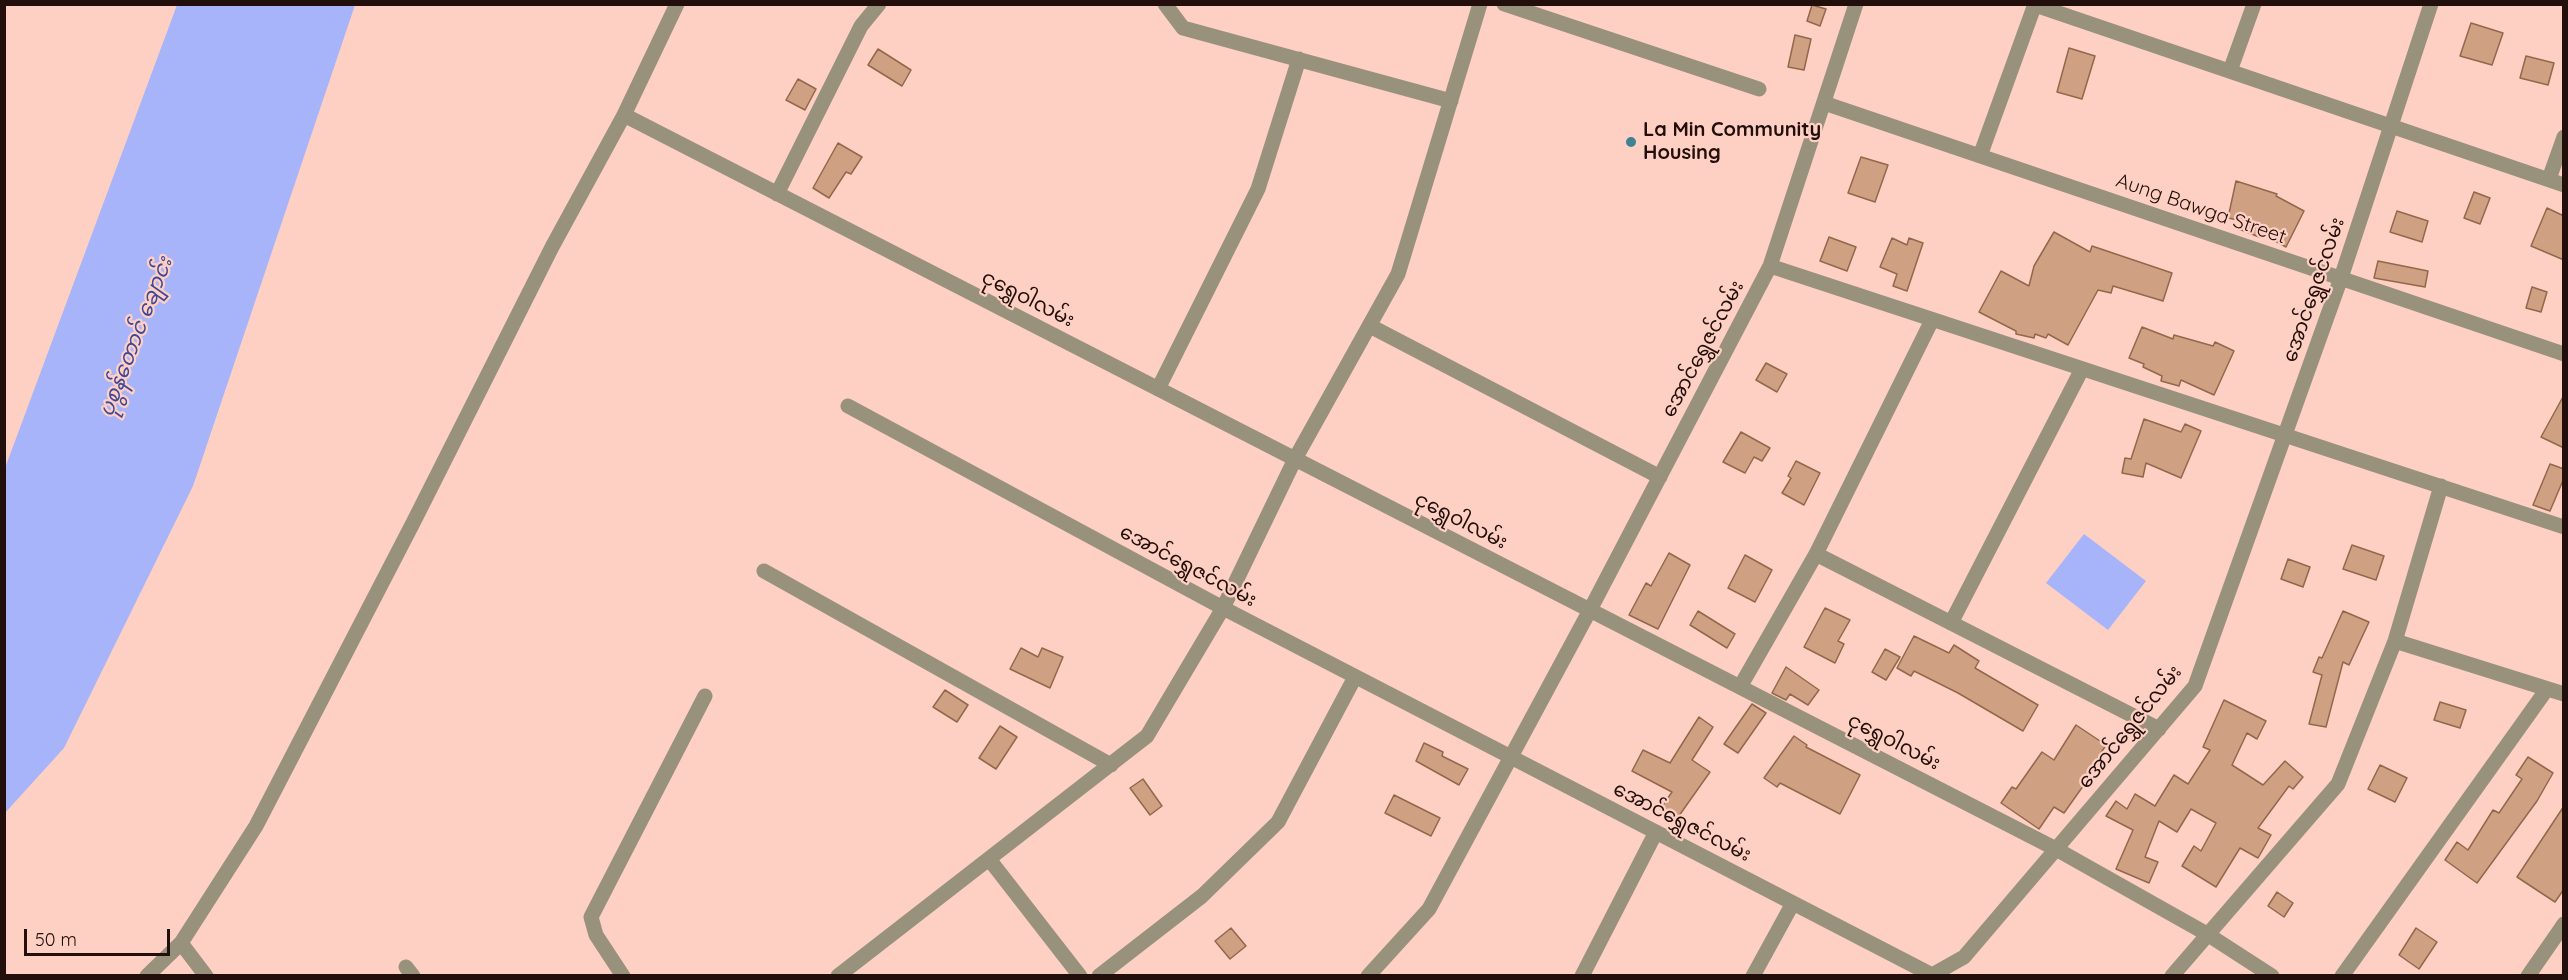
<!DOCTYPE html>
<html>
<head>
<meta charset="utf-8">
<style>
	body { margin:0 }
	#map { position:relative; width:2568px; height:980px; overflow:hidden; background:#fed0c3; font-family:Quicksand,sans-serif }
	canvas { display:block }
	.frame { position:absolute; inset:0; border:6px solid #220e0a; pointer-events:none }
	.scale { position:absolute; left:24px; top:929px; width:146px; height:27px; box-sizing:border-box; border:3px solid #220e0a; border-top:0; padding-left:8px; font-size:18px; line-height:21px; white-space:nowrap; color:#220e0a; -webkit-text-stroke:4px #fed0c3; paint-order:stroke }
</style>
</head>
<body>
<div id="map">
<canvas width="2568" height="980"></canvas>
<div class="frame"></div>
<div class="scale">50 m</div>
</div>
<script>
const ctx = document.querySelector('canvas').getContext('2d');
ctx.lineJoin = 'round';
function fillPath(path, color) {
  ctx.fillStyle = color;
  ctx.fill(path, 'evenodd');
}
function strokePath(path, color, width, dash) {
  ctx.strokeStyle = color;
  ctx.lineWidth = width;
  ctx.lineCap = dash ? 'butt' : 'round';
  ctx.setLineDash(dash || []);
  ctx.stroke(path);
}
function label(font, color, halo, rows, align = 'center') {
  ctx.font = font + ' Quicksand,"Noto Sans Myanmar",sans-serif';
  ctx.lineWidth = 4.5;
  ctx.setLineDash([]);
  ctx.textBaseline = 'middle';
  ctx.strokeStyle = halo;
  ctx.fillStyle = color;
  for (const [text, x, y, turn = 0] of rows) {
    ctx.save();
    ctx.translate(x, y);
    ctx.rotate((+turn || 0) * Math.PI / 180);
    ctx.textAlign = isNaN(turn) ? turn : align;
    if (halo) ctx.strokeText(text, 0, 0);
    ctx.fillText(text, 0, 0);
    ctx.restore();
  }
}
const water = new Path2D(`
	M177,5H355L193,486L64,748L5,813V468Z
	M2084,534L2146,581L2108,630L2046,583Z`);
const building = new Path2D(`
	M1812,5L1826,9L1820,26L1807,21Z
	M2471,23L2503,33L2492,65L2460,56Z
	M1795,35L1811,39L1804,70L1788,67Z
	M2069,48L2095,56L2082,99L2057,92Z
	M878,49L911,70L902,86L868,65Z
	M2526,56L2554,63L2548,85L2520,78Z
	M798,79L816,89L805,110L786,100Z
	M838,143L862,157L851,174L846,172L829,198L813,188Z
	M1861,157L1888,165L1875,202L1848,193Z
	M2236,181L2277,194L2276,196L2304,211L2286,247L2261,233L2259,237L2239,229L2243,221L2228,218Z
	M2474,192L2490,198L2480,224L2464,218Z
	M2547,208L2564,216V260L2531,246Z
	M2397,211L2428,221L2422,242L2390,232Z
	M2054,232L2090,252L2092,246L2172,273L2163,301L2113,286L2111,293L2098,290L2068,345L2048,334L2046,338L2035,334L2034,338L2016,334V331L1979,312L2001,271L2029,286L2034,266Z
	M1829,237L1856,247L1847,271L1820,261Z
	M1892,238L1907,245L1909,238L1923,243L1907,291L1893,286L1897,274L1880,267Z
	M2378,261L2428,271L2425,287L2374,278Z
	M2532,287L2547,292L2541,312L2526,308Z
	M2142,327L2173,339L2174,335L2213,346L2215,342L2234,351L2214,395L2181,380L2179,386L2161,381L2162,376L2143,367L2144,364L2129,358Z
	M1766,363L1787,374L1777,392L1756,380Z
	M2564,395V448L2541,437Z
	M2144,419L2181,432L2185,424L2201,431L2181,478L2146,463L2143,477L2122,473L2125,458L2131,459Z
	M1741,432L1770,448L1762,461L1754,457L1745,473L1723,462Z
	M1796,461L1820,473L1804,505L1782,493L1791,478L1788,476Z
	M2550,464L2564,469V478L2550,511L2533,505Z
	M2352,545L2384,556L2376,580L2343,569Z
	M1669,553L1690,565L1658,629L1629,615L1646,583L1651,586Z
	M1745,555L1772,570L1755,602L1728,588Z
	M2288,559L2310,567L2303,587L2281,579Z
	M1825,608L1850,620L1838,641L1844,644L1835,663L1804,647Z
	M1698,611L1735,634L1727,648L1690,625Z
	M2343,611L2369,622L2349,665L2343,662L2326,727L2309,724L2322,675L2313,672L2319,657L2322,658Z
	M1914,636L1949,653L1954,645L1979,661L1975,668L2038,705L2023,731L1958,693L1914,671L1911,676L1897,668Z
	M1021,648L1038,657L1042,648L1063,657L1050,688L1010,669Z
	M1885,649L1900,657L1886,680L1872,672Z
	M1786,667L1819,690L1808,705L1790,694L1786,700L1772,693Z
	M945,690L968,705L957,722L933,707Z
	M2224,700L2266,721L2257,739L2247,733L2232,765L2263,785L2285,761L2303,777L2293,789L2289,786L2258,828L2271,835L2258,858L2240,848L2216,887L2182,866L2194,846L2201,851L2216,823L2191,809L2177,832L2159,821L2145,857L2158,862L2149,883L2116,869L2133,830L2106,816L2116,801L2127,809L2135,794L2155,806L2174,775L2188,784L2210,750L2203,747Z
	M2440,702L2466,710L2460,728L2434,720Z
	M1752,704L1766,713L1738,753L1724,744Z
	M1699,717L1713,727L1692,760L1710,772L1676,820L1660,809L1672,792L1632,771L1643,750L1670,763Z
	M2076,725L2106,745L2083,781L2086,782L2064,813L2054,807L2039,829L2001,803L2012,787L2016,789L2042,752L2054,760Z
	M1000,726L1017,737L996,769L979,758Z
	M1794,736L1807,745L1806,747L1860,775L1840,814L1780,783L1777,787L1764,778Z
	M1424,743L1443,752L1442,756L1468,769L1459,785L1416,761Z
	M2528,757L2553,773L2537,801L2477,883L2445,860L2457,842L2468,850L2493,810L2499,813L2522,779L2516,775Z
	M2380,765L2407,778L2395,802L2368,789Z
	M1143,779L1162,806L1150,815L1130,788Z
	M1394,795L1440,818L1431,836L1385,813Z
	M2564,806V889L2555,902L2517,877Z
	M2277,892L2293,903L2284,917L2268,906Z
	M1231,928L1246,946L1230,959L1215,941Z
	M2416,928L2437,942L2419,969L2399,955Z`);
const minor = new Path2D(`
	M1165,4L1183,28L1451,101
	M1504,4L1759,89
	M2035,5L2564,185
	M2230,71L2254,4
	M1824,103L2564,354
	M624,115L2056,849L2207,934L2272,976
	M1980,156L2035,4
	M2549,179L2564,137
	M777,194L861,26L879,4
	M1770,266L2564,527
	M1370,326L1660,477
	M1158,389L1258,189L1299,59
	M848,406L1223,608L1932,975L1964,957L2195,686L2341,278L2431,4
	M1816,554L2159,729
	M764,571L1111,765
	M1951,623L2082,369
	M2395,641L2564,694
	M1740,687L1816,554L1932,320
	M989,859L1080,976
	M181,943L206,976
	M406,967L413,976
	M147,976L181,943L256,826L414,521L552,247L624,115L677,4
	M623,976L596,935L591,917L705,696
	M838,976L1147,736L1223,608L1295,459L1398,274L1480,4
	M1099,976L1202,896L1278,822L1355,677
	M1368,976L1429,909L1590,610L1770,266L1856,4
	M1582,976L1656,832
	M1753,976L1793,903
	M2172,976L2338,784L2395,641L2441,486
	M2342,976L2547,689
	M2528,976L2564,924`);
const markers = [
	[1631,142,6,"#3e8191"]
];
const poiNames = [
	["La Min Community",1643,130],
	["Housing",1643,153]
];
const streetNames = [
	["Aung Bawga Street",2201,209,19],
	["အောင်ရွှေဇင်လမ်း",2314,290,-71],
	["ငုရွှေဝါလမ်း",1028,299,27],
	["အောင်ရွှေဇင်လမ်း",1703,349,-62],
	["ငုရွှေဝါလမ်း",1461,521,27],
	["အောင်ရွှေဇင်လမ်း",1188,566,28],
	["အောင်ရွှေဇင်လမ်း",2130,727,-51],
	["ငုရွှေဝါလမ်း",1894,742,27],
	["အောင်ရွှေဇင်လမ်း",1682,822,27]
];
const waterNames = [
	["ပုစွန်တောင် ချောင်း",136,337,-69]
];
fillPath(water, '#a7b4f9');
fillPath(building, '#cfa182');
strokePath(building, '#92684b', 1.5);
strokePath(minor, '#98927d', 15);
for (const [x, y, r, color] of markers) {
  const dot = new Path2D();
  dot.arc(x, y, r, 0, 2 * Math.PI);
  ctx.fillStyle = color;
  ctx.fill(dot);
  strokePath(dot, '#fed0c3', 2);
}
label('bold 20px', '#220e0a', '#fed0c3', poiNames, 'left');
label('20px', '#220e0a', '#fed0c3', streetNames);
label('italic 21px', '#3f4798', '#fed0c3', waterNames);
</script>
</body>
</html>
